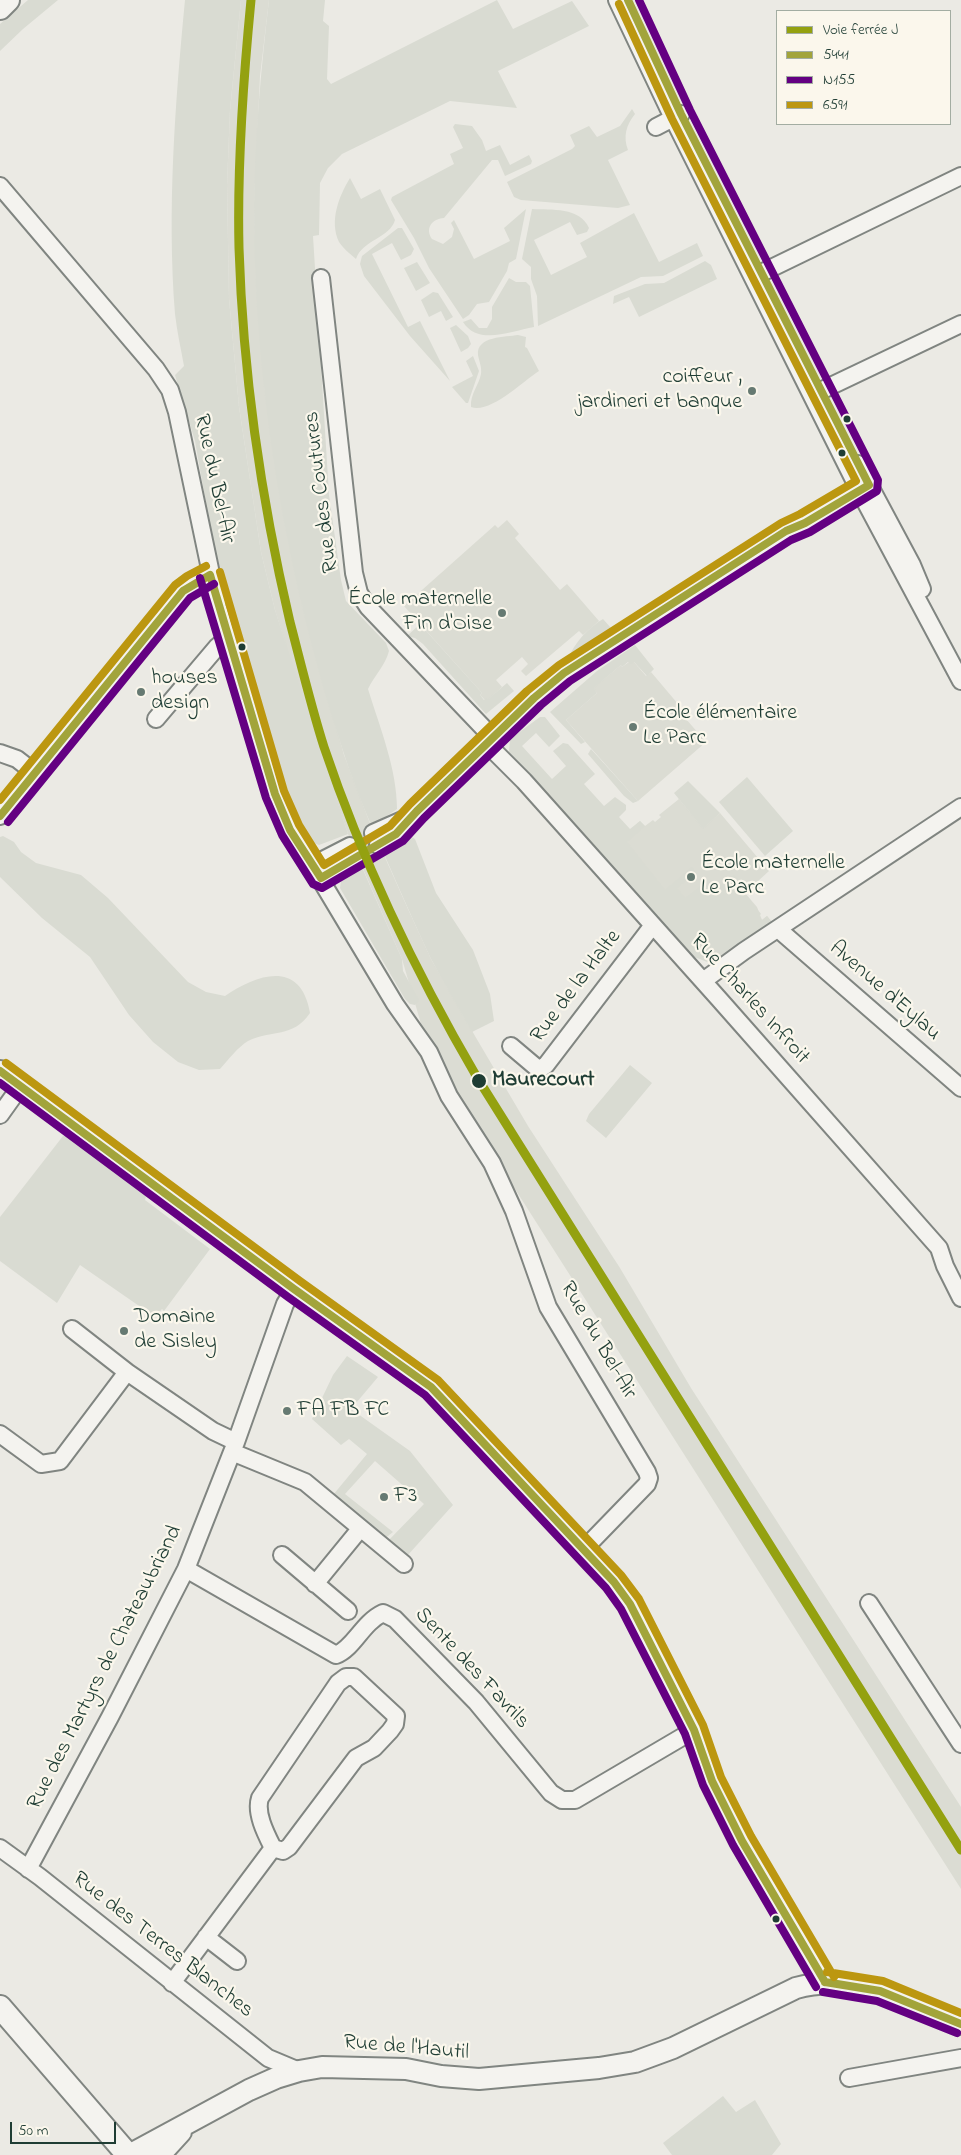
<!DOCTYPE html>
<html>
<head>
<meta charset="utf-8">
<style>
	body { margin:0 }
	#map { position:relative; width:961px; height:2155px; overflow:hidden; background:#ebeae4; font-family:"Indie Flower",sans-serif }
	canvas { display:block }
	.legend { position:absolute; left:776px; top:10px; width:175px; height:115px; box-sizing:border-box; background:#fbf7ec; border:1px solid #a3ada2; margin:0; padding:6px 9px; list-style:none; font-size:15px; color:#1f3d34 }
	.legend li { display:flex; align-items:center; gap:10px; height:25px }
	.legend b { width:25px; border:1px solid #a3ada2 }
	.scale { position:absolute; left:10px; top:2122px; width:106px; height:22px; box-sizing:border-box; border:2px solid #1f3d34; border-top:0; padding-left:6px; font-size:15px; line-height:18px; white-space:nowrap; color:#1f3d34; -webkit-text-stroke:4px #fbf7ec; paint-order:stroke }
</style>
</head>
<body>
<div id="map">
<canvas width="961" height="2155"></canvas>
<ul class="legend">
<li><b style="height:6px;background:#94a110"></b>Voie ferrée J</li>
<li><b style="height:6px;background:#a2a43b"></b>5441</li>
<li><b style="height:6px;background:#640082"></b>N155</li>
<li><b style="height:6px;background:#bc9710"></b>6591</li>
</ul>
<div class="scale">50 m</div>
</div>
<script>
const ctx = document.querySelector('canvas').getContext('2d');
ctx.lineJoin = 'round';
function fillPath(path, color) {
  ctx.fillStyle = color;
  ctx.fill(path, 'evenodd');
}
function strokePath(path, color, width, dash) {
  ctx.strokeStyle = color;
  ctx.lineWidth = width;
  ctx.lineCap = dash ? 'butt' : 'round';
  ctx.setLineDash(dash || []);
  ctx.stroke(path);
}
function label(font, color, halo, rows, align = 'center') {
  ctx.font = font + ' "Indie Flower",sans-serif';
  ctx.lineWidth = 4.5;
  ctx.setLineDash([]);
  ctx.textBaseline = 'middle';
  ctx.strokeStyle = halo;
  ctx.fillStyle = color;
  for (const [text, x, y, turn = 0] of rows) {
    ctx.save();
    ctx.translate(x, y);
    ctx.rotate((+turn || 0) * Math.PI / 180);
    ctx.textAlign = isNaN(turn) ? turn : align;
    if (halo) ctx.strokeText(text, 0, 0);
    ctx.fillText(text, 0, 0);
    ctx.restore();
  }
}
const built = new Path2D(`
	M241,0H269L260,76L254,204L256,280L265,392L292,556L305,615L344,755L371,826L408,909L431,959L475,1036L528,1126L620,1268L691,1388L961,1807V1889L501,1167L471,1119L424,1034L402,959L348,834L304,705L275,610L261,552L239,407L229,299L227,185L230,110Z
	M507,520L519,534L515,538L560,590L567,584L599,621L583,635L579,631L526,676L521,671L528,664L522,657L496,680L502,687L488,700H485L480,695L482,693L404,606L495,525L498,528Z
	M629,662H634L646,676L651,672L689,717L686,719L706,742L638,801L566,720L597,693L593,688L621,665L622,667Z
	M679,799L703,828L720,813L769,871L745,893L757,907L762,920L767,916L772,922L710,963L601,855L640,821L645,826L653,820L655,822L661,817L659,815Z`);
const green = new Path2D(`
	M28,0H58L23,29L0,51V24Z
	M185,0H241L230,110L227,185L229,299L239,407L261,552L275,610L348,834L319,845L308,841L297,821L259,710L231,602L214,549L195,441L175,375L184,366C181,349 177,332 175,314C167,210 175,104 185,0Z
	M269,0H325L323,21L329,26L327,79L331,84L497,0L513,29L572,1L589,26L498,71L517,108L450,101L342,154L328,168L320,183L319,235L313,236L329,495L341,580L346,601L386,643L389,651C385,666 374,676 368,689C380,728 397,769 397,809L378,822L390,850L407,834L415,839L436,893L473,950L490,994L494,1021L472,1032C458,1007 443,982 430,957C414,923 399,888 384,854C369,821 355,788 344,754C287,581 253,386 254,204C255,136 261,68 269,0Z
	M632,109L635,114C626,125 623,137 628,150L608,160L630,205L618,208L521,200L514,197L507,182L572,149L575,146L570,135L589,126L597,137L620,126Z
	M455,124L472,126L482,140L486,151L500,145L510,165L529,155L532,161L531,164L505,176L498,160H492L444,218C431,219 425,229 432,239L443,244L452,237L454,229L451,223L454,220L474,259L510,241L504,228L526,209L516,259L509,263L507,271L489,302L477,304L469,315L463,319L429,268L414,238L391,200L392,197L454,164L450,154L463,148L453,127Z
	M350,178L361,199L380,189L395,220C390,238 362,240 356,259C350,254 343,248 339,242C329,221 339,196 350,178Z
	M532,209C551,210 580,207 589,228L587,232L577,235L570,222L534,240L551,275L587,257L580,243L634,213L659,262L697,243L703,256L663,276L641,277L538,326L537,296L531,279V267L522,259Z
	M398,228H402L414,249L411,255L401,260L392,243L372,254L408,327L420,321L450,381L410,336L364,276L360,264L362,256Z
	M705,261L711,265L717,279L639,317L629,297L613,304L614,296L645,284L664,283Z
	M417,262L430,283L416,291L404,268Z
	M509,278L516,282H526L530,286L534,327C511,331 478,346 463,322L471,319L479,328H487L492,319V307Z
	M433,292L438,293L453,317L446,321L441,311L429,317L421,300Z
	M456,325L468,336L471,344L468,348L461,352L450,328Z
	M518,335L526,337L525,347L527,348L539,371C522,382 490,414 471,407C470,394 479,385 481,374C482,367 479,361 478,355C476,336 506,337 518,335Z
	M473,356L479,371L468,403H466L452,387L473,376L466,361Z
	M603,619L611,628V632L568,659C575,642 588,628 603,619Z
	M420,624L482,693L480,695L484,700L486,698L488,699L507,683L514,691L486,714L423,644L415,638L407,636Z
	M635,645L654,669L647,676L634,662L631,664L628,662L622,667L621,665L594,688L597,693L566,720L585,742L581,744L550,712L597,671Z
	M540,717H545L560,736L549,747L536,733L522,746L552,779L566,766L553,751L563,743L568,744L595,774L584,784L604,806L615,797L626,805V810L619,817L630,829L640,821L645,826L627,842L665,890L692,867L696,873L677,888L685,898L701,886L708,895L734,875L748,891L745,893L761,914L759,916L762,920L767,916L772,922L710,963L689,955L509,752L510,739Z
	M591,749L638,801L633,803L624,796L588,754Z
	M747,777L793,831L765,856L719,802Z
	M688,781L720,813L703,829L674,793Z
	M3,836L14,842L21,852L36,863L81,875L108,898L188,982L206,992L225,996C257,974 301,959 310,1013C292,1039 272,1029 248,1041C238,1047 228,1060 220,1069L199,1070L178,1062L153,1042L129,1015L90,957L42,918L0,877V837Z
	M361,865L402,959L403,971L419,1000L415,1005L410,1004L405,999L340,888L342,874Z
	M630,1065L652,1083L606,1138L586,1121L589,1114Z
	M63,1136L77,1138L144,1190L146,1196L145,1200L210,1249L164,1311L162,1309L155,1317L80,1265L57,1303L0,1261V1217Z
	M347,1356L378,1377L351,1409L410,1451L453,1505L407,1556L386,1543L424,1504L375,1461L345,1494L393,1532L383,1540L333,1495L367,1454L349,1439L341,1445L312,1419L333,1375Z
	M723,2096L736,2112L755,2100L781,2144L772,2155H672L663,2143Z`);
const minorTunnel = new Path2D(`
	M350,846L373,833
	M356,857L378,845`);
const minor = new Path2D(`
	M617,0L673,118L859,490L961,681
	M656,127L681,114
	M0,186L156,369L170,390L177,412L218,607L275,794L286,822L395,1004L429,1052L449,1096L492,1163L514,1211L548,1307L647,1472L649,1478L647,1484L584,1549
	M753,277L961,176
	M321,278L354,573L359,593L368,607L493,738
	M812,395L961,324
	M858,464L912,565L922,589
	M156,719L217,647L229,637
	M487,744L524,781L719,999L939,1248L945,1266L961,1298
	M0,753L17,759L35,773
	M0,816L183,591L192,584L210,575
	M373,833L407,818
	M378,845L396,834L417,811L554,681L786,531L805,523L869,485
	M313,865L350,846
	M321,878L356,857
	M778,929L961,1088
	M703,981L744,951L961,807
	M511,1046L537,1068L540,1069L546,1065L653,925
	M0,1115L20,1087
	M127,1372L213,1431L236,1442
	M0,1434L41,1464L60,1461L127,1372L72,1329
	M232,1452L305,1482L404,1564
	M282,1555L348,1611
	M186,1569L336,1655C354,1648 362,1623 383,1613L395,1619L476,1702L551,1793L562,1800H575L694,1730
	M315,1584L360,1529
	M869,1603L961,1744
	M0,1848L40,1877L268,2058L299,2071
	M28,1869L110,1717L186,1569L236,1442L285,1304L294,1289
	M206,1937L237,1961
	M172,1983L273,1848C266,1834 255,1813 260,1798L338,1683L346,1677H354L396,1716L395,1724L390,1731L374,1748L356,1758L289,1847L283,1851L273,1848
	M849,2078L961,2058`);
const tertiary = new Path2D(`
	M0,1071L294,1289L431,1387L449,1404L503,1465L584,1549L614,1582L630,1604L694,1730L712,1781L742,1841L825,1982
	M129,2155L249,2090L276,2078L299,2071L322,2067L406,2069L441,2076L479,2079L599,2068L635,2062L673,2048L796,1988C854,1972 909,2002 961,2024
	M160,2155L181,2132`);
const secondary = new Path2D(`
	M0,8L8,0
	M0,2007L128,2155`);
const bus1 = new Path2D(`
	M210,575L275,794L290,830L321,878L396,834L417,811L534,698L564,673L786,531L805,523L869,485L681,114L628,0
	M0,816L183,591L210,575
	M0,1071L294,1289L431,1387L614,1582L630,1604L694,1730L712,1781L742,1841L825,1982
	M825,1982L880,1991L961,2024`);
const bus2 = new Path2D(`
	M200,578L266,798L282,835L313,884L322,888L403,841L424,818L541,705L570,681L791,540L810,532L877,491L878,480L690,110L639,0
	M8,822L190,598L214,584
	M0,1083L288,1297L425,1395L606,1588L621,1609L685,1734L703,1785L733,1845L816,1987
	M823,1992L877,2001L957,2033`);
const bus3 = new Path2D(`
	M220,572L284,791L299,825L324,865L390,826L410,804L527,691L559,665L781,523L800,514L856,481L672,119L619,4
	M0,800L175,585L187,576L206,566
	M6,1063L300,1281L438,1380L621,1575L639,1599L703,1725L721,1777L751,1836L834,1977
	M827,1972L883,1981L961,2013`);
const rail1 = new Path2D(`
	M251,0C243,82 237,165 239,248C243,374 261,499 290,622C301,664 311,706 324,747C363,863 416,973 478,1079L961,1850`);
const markers = [
	[752,391,5,"#667a72"],
	[847,419,4.5,"#1f3d34"],
	[842,453,4.5,"#1f3d34"],
	[502,613,5,"#667a72"],
	[242,647,4.5,"#1f3d34"],
	[141,692,5,"#667a72"],
	[633,727,5,"#667a72"],
	[691,877,5,"#667a72"],
	[479,1081,8,"#1f3d34"],
	[124,1331,5,"#667a72"],
	[287,1411,5,"#667a72"],
	[384,1497,5,"#667a72"],
	[776,1919,4.5,"#1f3d34"]
];
const poiNames = [
	["coiffeur ,",742,378,"right"],
	["jardineri et banque",742,403,"right"],
	["École maternelle",492,600,"right"],
	["Fin d'Oise",492,625,"right"],
	["houses",151,679],
	["design",151,704],
	["École élémentaire",643,714],
	["Le Parc",643,739],
	["École maternelle",701,864],
	["Le Parc",701,889],
	["Domaine",134,1318],
	["de Sisley",134,1343],
	["FA FB FC",297,1411],
	["F3",394,1497]
];
const streetNames = [
	["Rue du Bel-Air",213,479,78],
	["Rue des Coutures",323,492,-97],
	["Rue de la Halte",577,987,-53],
	["Avenue d'Eylau",884,992,41],
	["Rue Charles Infroit",749,1000,48],
	["Rue du Bel-Air",597,1341,60],
	["Rue des Martyrs de Chateaubriand",106,1668,-63],
	["Sente des Favrils",471,1669,47],
	["Rue des Terres Blanches",162,1946,38],
	["Rue de l'Hautil",406,2049,5]
];
const stopNames = [
	["Maurecourt",492,1081]
];
fillPath(built, '#dbdcd3');
fillPath(green, '#d9dbd2');
strokePath(minorTunnel, '#c2c7c1', 16, [16, 8]);
strokePath(minor, '#808581', 20);
strokePath(tertiary, '#808581', 24);
strokePath(secondary, '#808581', 26);
strokePath(minor, '#f4f3ef', 16);
strokePath(tertiary, '#f4f3ef', 20);
strokePath(secondary, '#f4f3ef', 22);
strokePath(bus1, '#a2a43b', 8);
strokePath(bus2, '#640082', 8);
strokePath(bus3, '#bc9710', 8);
strokePath(rail1, '#94a110', 9);
for (const [x, y, r, color] of markers) {
  const dot = new Path2D();
  dot.arc(x, y, r, 0, 2 * Math.PI);
  ctx.fillStyle = color;
  ctx.fill(dot);
  strokePath(dot, '#fbf7ec', 2);
}
label('22px', '#1f3d34', '#fbf7ec', poiNames, 'left');
label('22px', '#1f3d34', '#fbf7ec', streetNames);
label('bold 22px', '#1f3d34', '#fbf7ec', stopNames, 'left');
</script>
</body>
</html>
